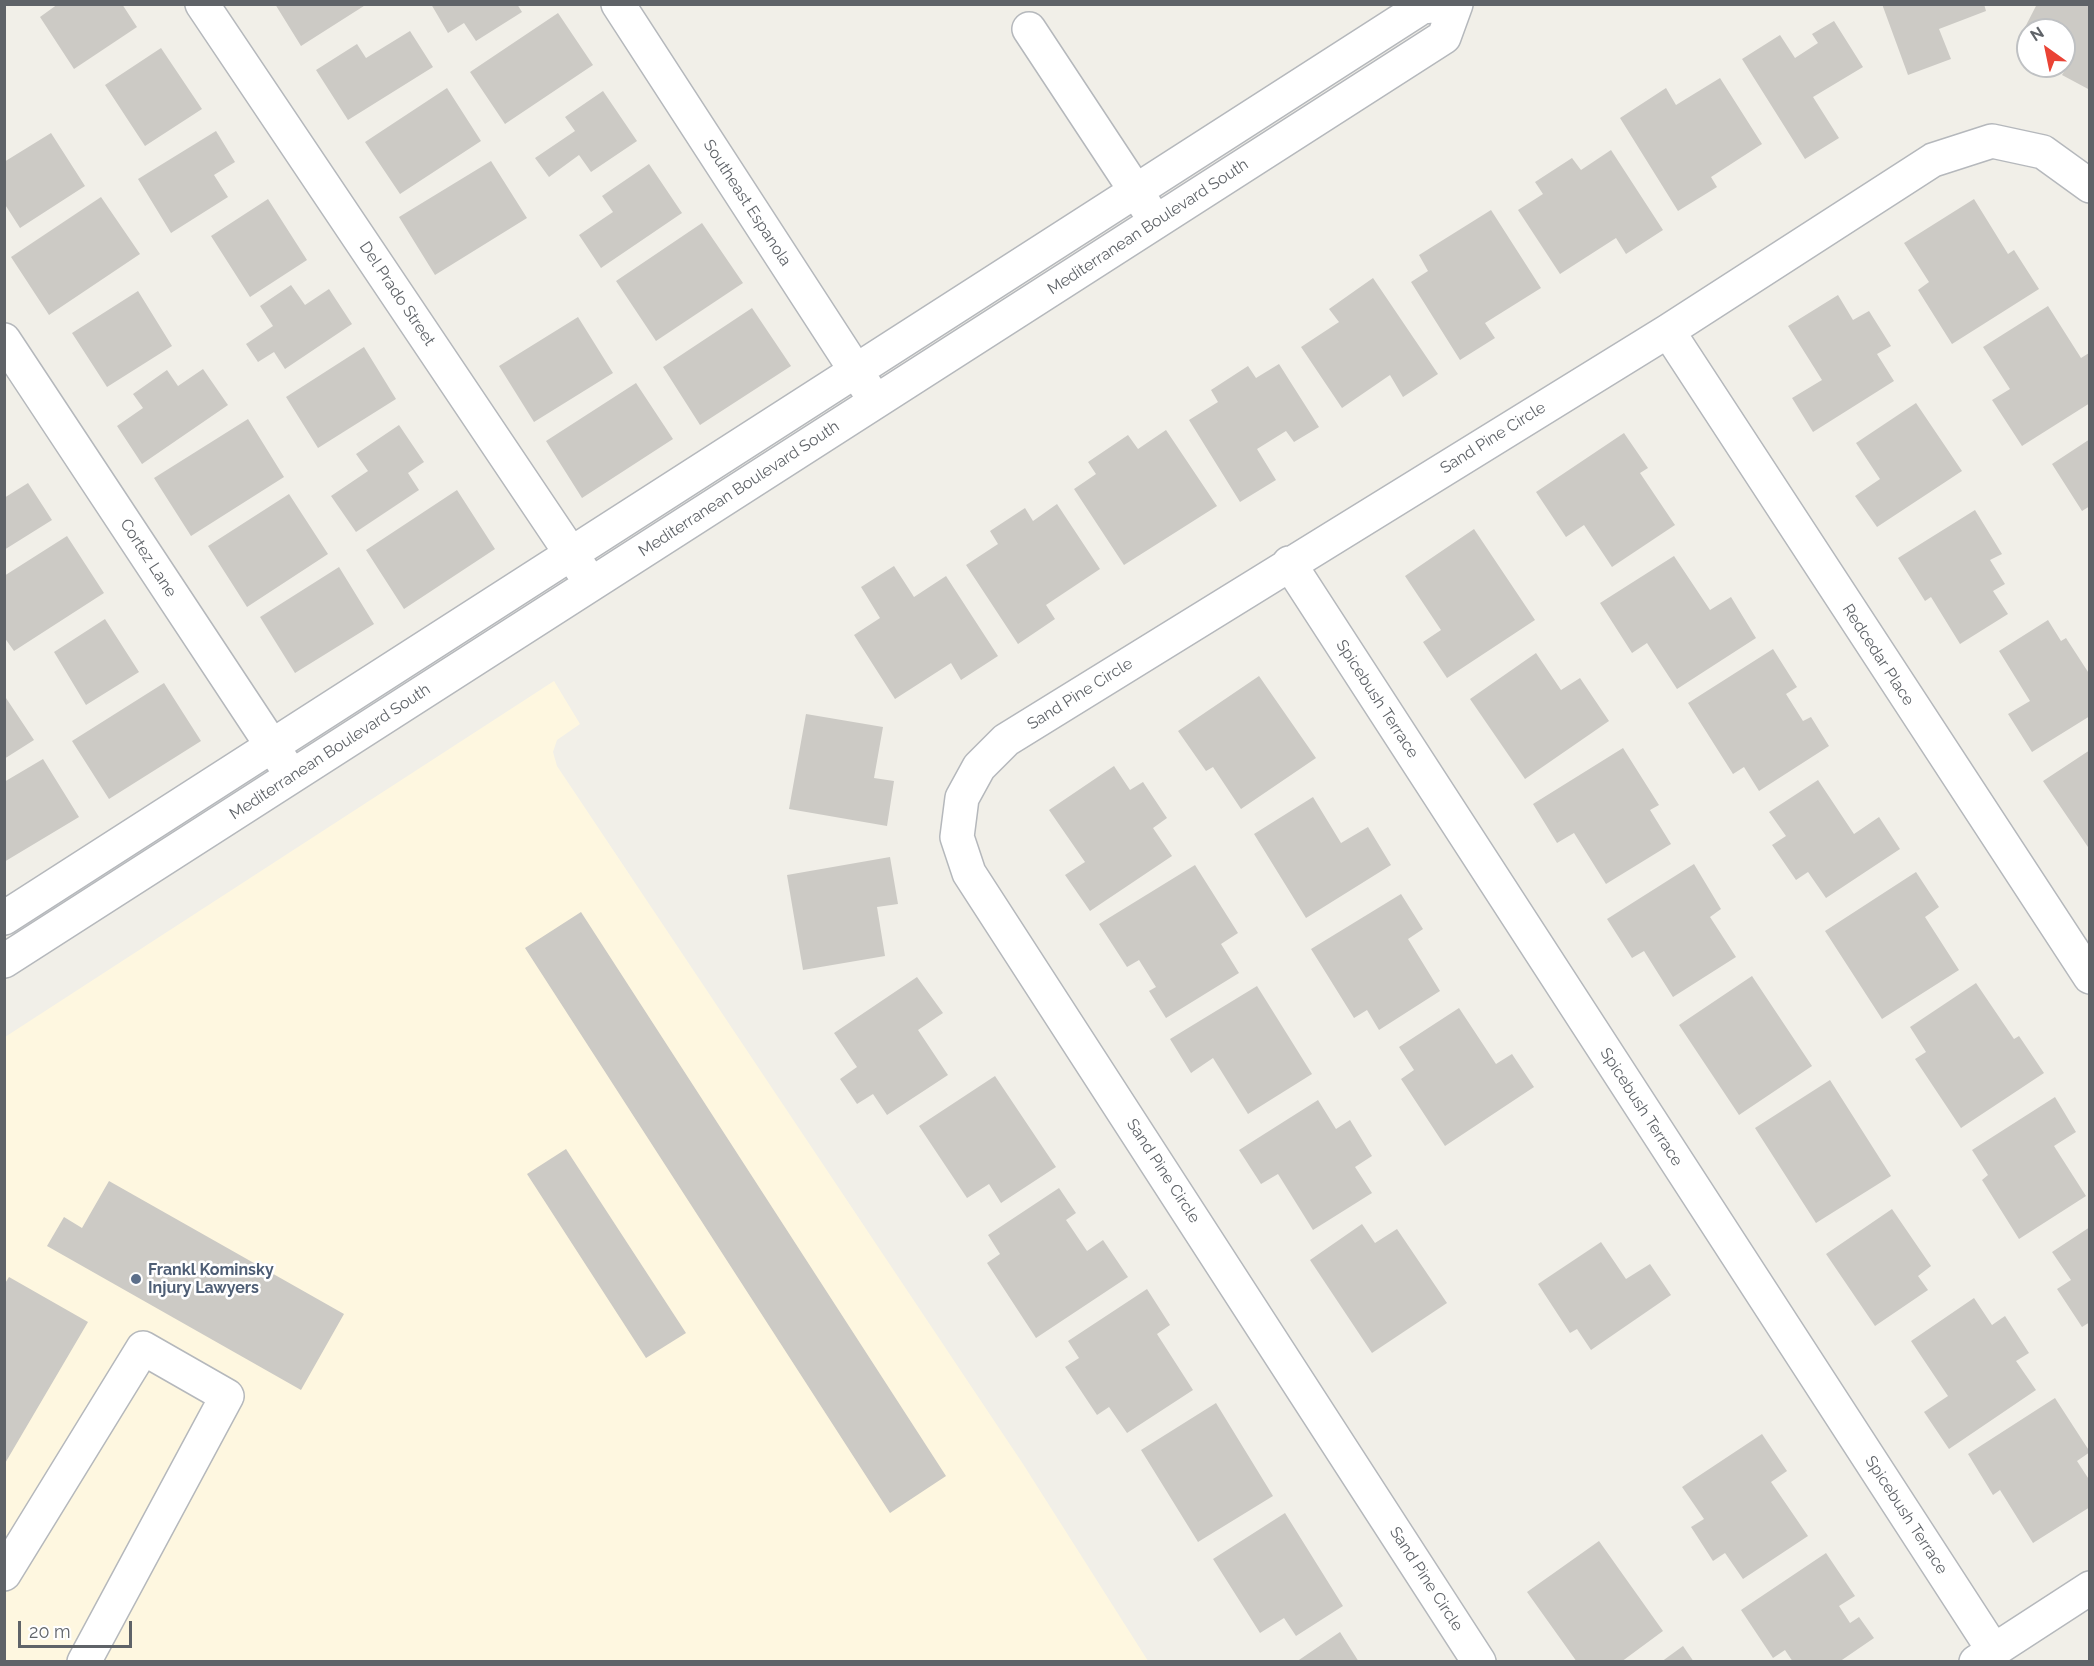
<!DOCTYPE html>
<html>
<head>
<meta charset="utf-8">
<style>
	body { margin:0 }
	#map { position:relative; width:2094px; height:1666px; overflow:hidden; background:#f1efe8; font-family:Raleway,sans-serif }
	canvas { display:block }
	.frame { position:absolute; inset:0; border:6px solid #5f6368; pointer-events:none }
	.north { position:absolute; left:2016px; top:18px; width:60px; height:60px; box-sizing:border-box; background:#fff; border:2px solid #bfc1c3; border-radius:50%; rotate:327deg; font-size:16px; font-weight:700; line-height:24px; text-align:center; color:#5f6368 }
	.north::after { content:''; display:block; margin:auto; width:21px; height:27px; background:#ea4335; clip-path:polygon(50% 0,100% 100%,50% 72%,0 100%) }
	.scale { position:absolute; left:18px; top:1621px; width:114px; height:27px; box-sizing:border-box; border:3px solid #5f6368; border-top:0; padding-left:8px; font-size:18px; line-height:21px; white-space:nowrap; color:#5f6368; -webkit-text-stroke:4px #fff; paint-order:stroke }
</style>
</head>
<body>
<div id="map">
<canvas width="2094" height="1666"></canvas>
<div class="frame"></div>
<div class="north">N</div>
<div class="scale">20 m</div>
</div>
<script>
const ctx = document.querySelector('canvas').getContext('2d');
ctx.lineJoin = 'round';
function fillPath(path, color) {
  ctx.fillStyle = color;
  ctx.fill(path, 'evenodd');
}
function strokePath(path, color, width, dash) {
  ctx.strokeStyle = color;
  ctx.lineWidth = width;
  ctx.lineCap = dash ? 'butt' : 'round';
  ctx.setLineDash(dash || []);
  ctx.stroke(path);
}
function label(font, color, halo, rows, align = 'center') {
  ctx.font = font + ' Raleway,sans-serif';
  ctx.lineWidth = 5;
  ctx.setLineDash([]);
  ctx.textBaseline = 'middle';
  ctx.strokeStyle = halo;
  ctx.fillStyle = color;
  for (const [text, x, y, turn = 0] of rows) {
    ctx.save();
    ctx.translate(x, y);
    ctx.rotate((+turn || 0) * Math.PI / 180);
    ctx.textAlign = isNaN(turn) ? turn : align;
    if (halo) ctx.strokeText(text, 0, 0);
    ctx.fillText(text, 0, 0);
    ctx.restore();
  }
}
const commercial = new Path2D(`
	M554,681L580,724L557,740L553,752L557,766L1023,1464L1148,1661L5,1662V1037Z`);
const building = new Path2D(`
	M58,4H122L137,27L74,69L40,17Z
	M275,4H367L301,46Z
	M431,4H517L522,12L476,41L464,23L448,33Z
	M1882,4H1984L1986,11L1939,29L1951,59L1908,75Z
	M2037,4H2090V90L2062,75L2069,63L2064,60V30H2028V41L2020,37Z
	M558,13L593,65L505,124L470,72Z
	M1834,21L1863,67L1813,97L1839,138L1805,159L1742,59L1780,35L1795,58L1818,43L1812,34Z
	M410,31L433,67L348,120L316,70L357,44L366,58Z
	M161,48L202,109L145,146L105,85Z
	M1720,78L1762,144L1711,177L1717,187L1678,211L1620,118L1666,88L1676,105Z
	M447,88L481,141L400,194L365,142Z
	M603,91L637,141L591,172L579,155L549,177L535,158L575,131L565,117Z
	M216,131L235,162L214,175L228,197L171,233L138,179Z
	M51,133L85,186L20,228L4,203V162Z
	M1611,150L1663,230L1626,254L1616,238L1560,274L1518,210L1543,194L1535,182L1572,158L1581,170Z
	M491,161L527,218L435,275L399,217Z
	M649,164L682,213L601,268L579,235L613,212L602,196Z
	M101,197L140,254L49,315L11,257Z
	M268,199L307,260L250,297L211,236Z
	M1974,199L2008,254L2014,250L2039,289L1952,344L1918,290L1929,282L1904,243Z
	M1491,210L1541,288L1485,323L1495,338L1460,360L1411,282L1428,271L1419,255Z
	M702,223L743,283L656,341L616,281Z
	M1373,278L1438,374L1403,397L1390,375L1342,408L1301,347L1339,322L1329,309Z
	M291,285L305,305L329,289L352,324L285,369L274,352L258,362L246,344L273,326L260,306Z
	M138,291L172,346L107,387L72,333Z
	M1838,295L1853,320L1869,311L1891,346L1877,354L1894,381L1813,432L1792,398L1822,380L1788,326Z
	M2048,306L2081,358L2089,353L2090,355V403L2022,446L1992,400L2010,389L1983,347Z
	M752,308L791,366L700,425L663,367Z
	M578,317L613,373L534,422L499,366Z
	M364,347L396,399L318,448L286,397Z
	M1279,364L1319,427L1294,442L1286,431L1257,449L1276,480L1240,502L1189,420L1218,402L1211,390L1248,366L1256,378Z
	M203,369L228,405L142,464L117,426L143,408L133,394L167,370L178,386Z
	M636,383L673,439L582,498L546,441Z
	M1916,403L1962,471L1877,527L1855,496L1880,479L1856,443Z
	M248,419L284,477L191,536L154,478Z
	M399,425L424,462L408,473L419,490L356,532L331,496L368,471L356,454Z
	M1166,430L1217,506L1124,565L1074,489L1096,474L1088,462L1128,435L1138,449Z
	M1624,433L1648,468L1640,473L1675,525L1612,567L1584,525L1566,537L1536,492Z
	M2090,439V506L2082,511L2052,464Z
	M28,483L52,520L4,550V498Z
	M457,490L495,549L404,609L366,550Z
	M289,494L328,554L247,607L208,546Z
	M1057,504L1100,569L1046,605L1055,619L1018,644L966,565L998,544L990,531L1025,508L1033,521Z
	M1975,510L2002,554L1990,560L2005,584L1993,591L2008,614L1960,644L1931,597L1925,601L1898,558Z
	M1474,529L1535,620L1447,678L1423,642L1441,630L1405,576Z
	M67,536L104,593L14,651L4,637V576Z
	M1674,556L1710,610L1731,597L1756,638L1677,689L1647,643L1632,653L1600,603Z
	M894,566L914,597L946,576L998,656L961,680L951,663L895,699L854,635L880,618L861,587Z
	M339,567L374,624L295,673L260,617Z
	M105,619L139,672L86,705L54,652Z
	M2048,620L2061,641L2066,638L2090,675V716L2032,752L2008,714L2030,701L1999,651Z
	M1773,649L1797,687L1786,694L1803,721L1811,717L1829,746L1759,791L1744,767L1733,774L1688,703Z
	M1536,653L1561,690L1580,678L1609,721L1525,779L1470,699Z
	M1259,676L1316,758L1241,809L1213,767L1206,771L1178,731Z
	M164,683L201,741L109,799L72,741Z
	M4,695L34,740L4,759Z
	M806,714L883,727L874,778L894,781L887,826L789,809Z
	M1623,748L1659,805L1650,810L1671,844L1606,884L1574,833L1557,843L1533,804Z
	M2090,750V850L2043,781Z
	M43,759L79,817L4,862V782Z
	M1114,766L1130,790L1143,782L1167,818L1153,828L1172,856L1090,911L1065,875L1085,862L1049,810Z
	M1818,780L1854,834L1879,817L1900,849L1826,898L1808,872L1796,880L1772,845L1786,836L1769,812Z
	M1313,797L1341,843L1368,827L1391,865L1306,918L1254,834Z
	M890,857L898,904L877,907L885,956L803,970L787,875Z
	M1694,864L1721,909L1710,917L1736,957L1673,997L1644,951L1632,958L1607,919Z
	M1195,865L1238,933L1221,944L1239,973L1166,1018L1149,991L1156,987L1139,960L1127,967L1099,924Z
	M1916,872L1939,907L1925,917L1959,970L1882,1019L1825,931Z
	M1401,894L1423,929L1408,939L1440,991L1379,1030L1367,1010L1354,1018L1311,949Z
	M581,912L946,1476L890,1513L525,948Z
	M1752,976L1812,1066L1739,1115L1679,1025Z
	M917,977L943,1013L918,1030L948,1075L887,1115L873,1094L857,1104L840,1079L857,1067L834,1033Z
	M1976,983L2014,1039L2019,1036L2044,1073L1961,1128L1915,1059L1926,1052L1910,1027Z
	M1257,986L1312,1074L1248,1114L1213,1058L1191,1073L1170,1039Z
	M1459,1008L1496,1064L1512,1054L1534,1087L1445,1146L1401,1079L1414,1070L1399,1047Z
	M995,1076L1056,1167L1001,1203L989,1184L967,1198L919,1126Z
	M1830,1080L1891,1176L1816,1223L1755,1128Z
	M2055,1097L2076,1132L2054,1146L2086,1196L2019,1239L1982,1180L1988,1175L1972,1150Z
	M1318,1100L1336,1129L1350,1120L1372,1156L1355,1167L1372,1193L1313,1230L1278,1174L1261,1184L1239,1150Z
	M566,1149L686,1333L646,1358L527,1174Z
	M109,1181L344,1314L301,1390L47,1246L64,1217L82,1228Z
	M1059,1188L1076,1213L1066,1220L1087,1251L1103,1240L1128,1277L1036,1338L987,1263L1000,1254L988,1235Z
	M1892,1209L1931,1266L1918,1276L1928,1290L1875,1326L1826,1254Z
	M1362,1224L1375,1243L1397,1229L1447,1303L1372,1353L1310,1260Z
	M2090,1227V1322L2082,1327L2057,1289L2071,1280L2052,1252Z
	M1601,1242L1626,1279L1650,1264L1671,1295L1591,1350L1577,1329L1570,1333L1538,1284Z
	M9,1277L88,1322L4,1465V1285Z
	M1147,1289L1170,1325L1157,1334L1193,1390L1127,1433L1109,1407L1097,1415L1065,1367L1079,1358L1068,1341Z
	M1974,1298L1992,1325L2005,1316L2029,1353L2016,1361L2036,1390L1949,1449L1924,1412L1948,1396L1911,1341Z
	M2055,1398L2090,1452L2077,1461L2090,1481V1507L2033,1543L2000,1490L1993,1495L1968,1454Z
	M1216,1403L1273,1496L1198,1542L1141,1450Z
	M1762,1434L1787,1471L1771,1482L1808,1536L1743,1579L1725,1553L1713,1561L1691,1527L1704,1519L1682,1487Z
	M1285,1513L1343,1606L1296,1636L1284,1618L1260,1633L1213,1559Z
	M1599,1541L1663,1631L1621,1662H1577L1527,1592Z
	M1826,1553L1855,1596L1839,1606L1850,1623L1859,1617L1874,1638L1839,1662H1793L1785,1650L1773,1658L1741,1610Z
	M1340,1632L1359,1662H1296Z
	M1683,1646L1694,1662H1661Z`);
const minor = new Path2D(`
	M202,4L582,570
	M618,4L867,388
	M1029,29L1147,208
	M1668,331L2090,977
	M4,340L284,764
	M1289,563L1994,1651
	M4,918L1422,7L1450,4
	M4,961L1444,37L1456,4
	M4,1574L143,1348L227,1396L84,1662
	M1479,1662L969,873L957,837L962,798L979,767L1006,740L1668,331L1933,160L1992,141L2043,152L2090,186
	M1976,1662L2090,1588`);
const markers = [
	[136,1279,6,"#5c6f8a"]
];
const streetNames = [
	["Southeast Espanola",747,203,57],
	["Mediterranean Boulevard South",1148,227,-33],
	["Del Prado Street",397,294,56],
	["Sand Pine Circle",1493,438,-32],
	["Mediterranean Boulevard South",739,489,-33],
	["Cortez Lane",148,558,57],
	["Redcedar Place",1878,655,57],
	["Sand Pine Circle",1080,694,-32],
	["Spicebush Terrace",1377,699,57],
	["Mediterranean Boulevard South",330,752,-33],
	["Spicebush Terrace",1641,1107,57],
	["Sand Pine Circle",1163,1171,57],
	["Spicebush Terrace",1906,1515,57],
	["Sand Pine Circle",1426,1579,57]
];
const serviceNames = [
	["Frankl Kominsky",148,1270],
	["Injury Lawyers",148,1288]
];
fillPath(commercial, '#fef7e0');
fillPath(building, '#cccac5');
strokePath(minor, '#b5b8bc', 36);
strokePath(minor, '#fff', 33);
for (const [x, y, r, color] of markers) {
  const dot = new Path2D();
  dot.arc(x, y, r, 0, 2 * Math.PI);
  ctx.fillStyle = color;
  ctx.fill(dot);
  strokePath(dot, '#fff', 2);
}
label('16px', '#5f6368', '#fff', streetNames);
label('bold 16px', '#4e5e75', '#fff', serviceNames, 'left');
</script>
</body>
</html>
